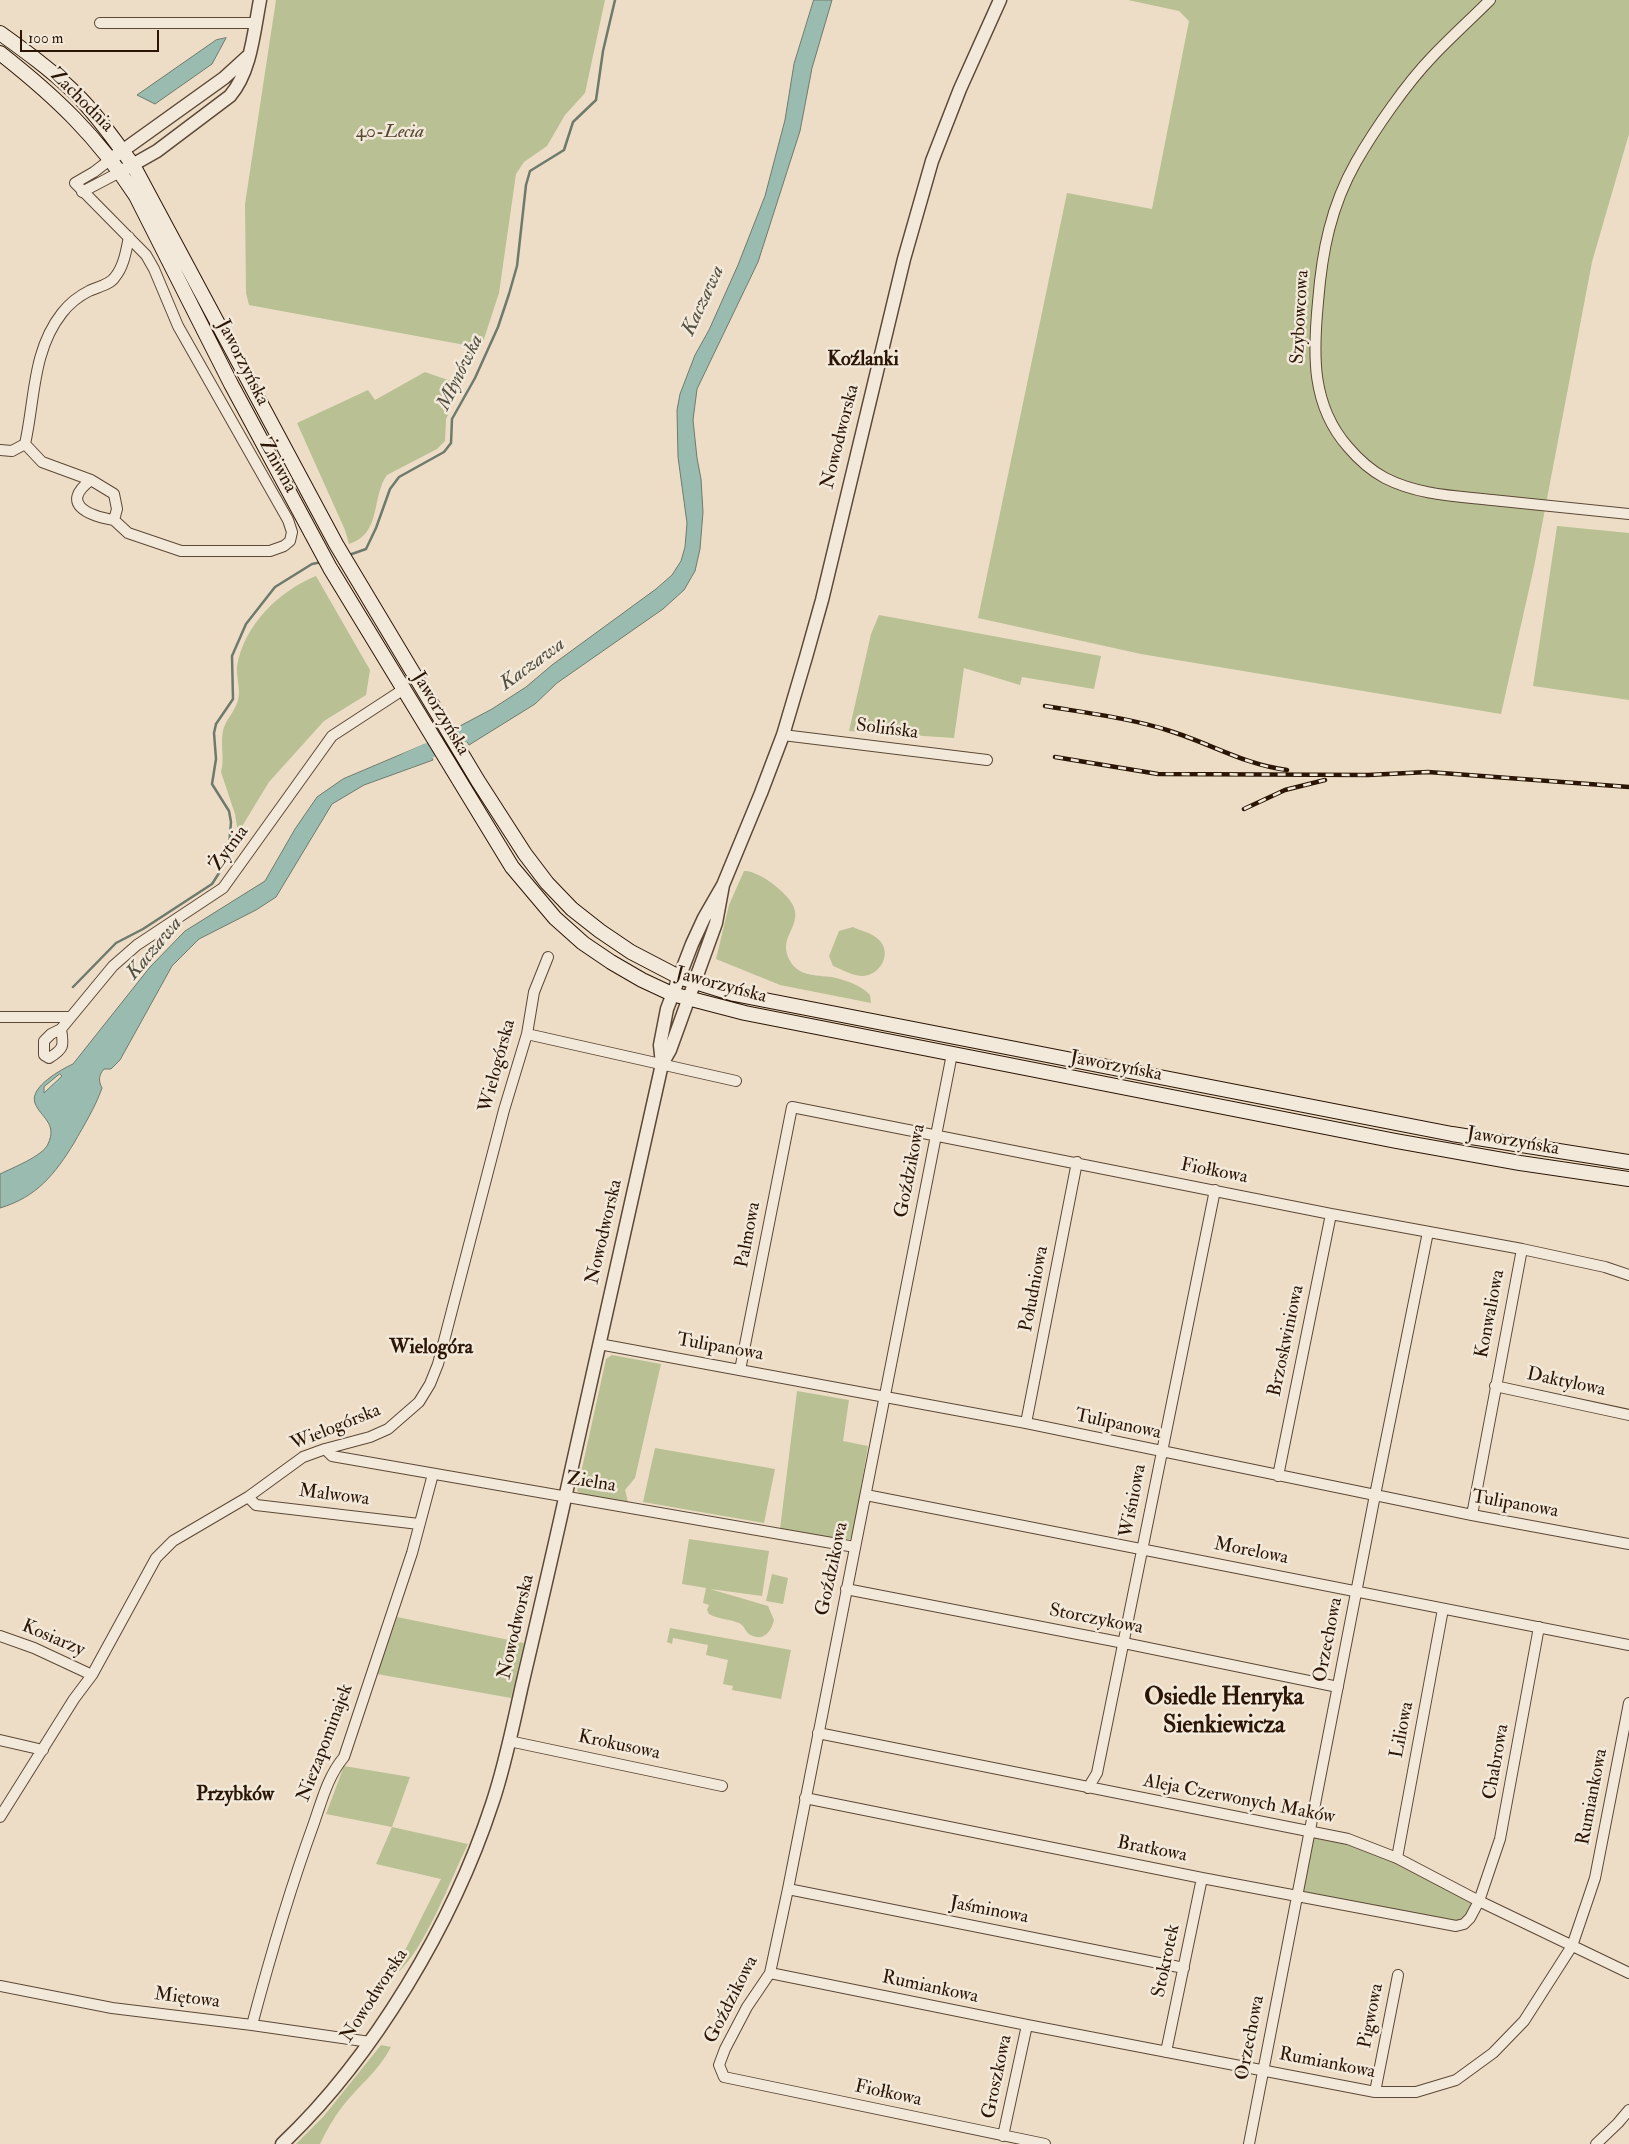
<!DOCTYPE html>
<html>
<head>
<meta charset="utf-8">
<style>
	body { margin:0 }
	#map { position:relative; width:1629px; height:2144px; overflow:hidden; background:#edddc6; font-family:"IM FELL Double Pica",serif }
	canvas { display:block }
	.scale { position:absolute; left:20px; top:30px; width:139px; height:22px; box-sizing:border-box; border:2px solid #2b1606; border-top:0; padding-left:6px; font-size:15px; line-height:18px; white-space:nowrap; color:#2b1606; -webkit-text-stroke:4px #f3e9da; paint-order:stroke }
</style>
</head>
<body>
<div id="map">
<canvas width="1629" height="2144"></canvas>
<div class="scale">100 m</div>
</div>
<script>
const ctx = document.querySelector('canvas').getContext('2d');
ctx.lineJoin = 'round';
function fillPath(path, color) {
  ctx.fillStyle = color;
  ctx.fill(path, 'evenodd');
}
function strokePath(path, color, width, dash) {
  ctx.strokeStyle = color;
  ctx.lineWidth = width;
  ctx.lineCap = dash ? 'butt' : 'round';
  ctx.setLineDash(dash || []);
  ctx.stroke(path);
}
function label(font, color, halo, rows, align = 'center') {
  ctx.font = font + ' "IM FELL Double Pica",serif';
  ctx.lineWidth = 5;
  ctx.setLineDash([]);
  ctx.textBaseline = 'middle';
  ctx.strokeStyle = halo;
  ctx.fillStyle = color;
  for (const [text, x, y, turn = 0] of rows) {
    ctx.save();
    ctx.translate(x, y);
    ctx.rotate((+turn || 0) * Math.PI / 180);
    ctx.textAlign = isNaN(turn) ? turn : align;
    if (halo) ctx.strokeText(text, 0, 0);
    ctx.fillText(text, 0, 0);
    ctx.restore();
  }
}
const green = new Path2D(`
	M276,0H605L585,93L565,115L547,146L524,162L516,174L499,293L481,348L249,305L246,293L245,204Z
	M1128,0H1629V134L1592,262L1534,567L1501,714L1141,654L978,618L1067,193L1152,209L1189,21L1179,11Z
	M425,372L462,385L446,419L445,441L437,449L387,475C371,497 382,534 349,544L345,530L297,423L368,390L375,400Z
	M1557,526L1629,533V700L1533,686Z
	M316,576L370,670L366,695L324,721L269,782L238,833L235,814L221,772C225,759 220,745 223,731C225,720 235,712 238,700C241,690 236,677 237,666C244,625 279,591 316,576Z
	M879,615L1101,656L1094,689L1022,677L1020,685L964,668L954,738L849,731L871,634Z
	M744,871C759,870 793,896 795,911C798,929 779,938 789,959C799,979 819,974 836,978C848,981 862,986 870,995L871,1003L780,985L716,959L729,905Z
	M853,927C861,931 872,933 878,939C893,952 881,975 863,976C853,976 843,970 833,966L829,956L839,931Z
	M612,1355L661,1364L635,1478L625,1490L628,1502L587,1497L577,1491L606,1359Z
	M797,1391L849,1400L843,1441L868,1446L853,1534L850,1539H842L780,1529Z
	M655,1448L775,1469L764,1523L643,1502Z
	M689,1539L769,1551L762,1596L710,1589L768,1606L774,1620C771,1632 763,1643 749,1634C745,1631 744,1625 739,1623C729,1619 718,1619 709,1614L707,1610L709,1605L703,1603L706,1588L682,1584Z
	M772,1574L788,1578L783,1604L766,1601Z
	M397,1617L524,1643L511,1698L377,1674Z
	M670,1628L791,1650L781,1699L732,1690L733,1686L723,1684L728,1660L706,1655L708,1645L673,1638L672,1644L667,1642Z
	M344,1766L410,1777L392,1827L468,1844C450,1880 425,1950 396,1974L389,1972L395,1970L441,1879L376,1864L392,1827L326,1814Z
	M1311,1832L1349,1840L1478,1901L1463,1923L1297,1896Z
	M381,2045L391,2047C379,2071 358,2086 342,2107C333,2119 326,2131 320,2144H296L323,2117Z`);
const water = new Path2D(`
	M814,0H832L812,68L800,131L758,262L697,389L693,420L697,458L701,479L703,512L700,549L695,571L684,590L663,609L557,683L535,704L469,745L458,727L492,709L526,687L552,665L656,589L672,575L681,561L685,547L687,523L678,457L677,410L680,394L695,355L709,330L738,265L765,196L785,120L794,64Z
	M226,38L212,64L155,104L137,95L216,40Z
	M424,745L433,760L364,785L332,804L276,897L256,910L199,939L172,966L120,1060L111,1069H104C99,1075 98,1080 102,1088C95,1108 84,1125 74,1143C55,1174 37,1197 0,1208V1174C12,1168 43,1156 48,1144C58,1123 40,1117 35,1103C29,1087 62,1069 73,1064L150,967L185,931L265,881L295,829L317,797L343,779ZM60,1074L62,1076L44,1093V1087Z`);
const stream = new Path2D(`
	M349,555L366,549L376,528L390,489L399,477L444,452L451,443L452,419L475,378L498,327L509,294L517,266L526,185L530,171L564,150L573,122L596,100L603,51L615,0
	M73,987L116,943L143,929L212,884L228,859L231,822L229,811L212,784L216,759L214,733L216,724L233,699L232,656L246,624L275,587L312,564L322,562`);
const river = new Path2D(`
	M408,760L481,727`);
const minor = new Path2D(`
	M1490,0C1471,19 1451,37 1432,57C1406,84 1375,129 1356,162C1331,206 1322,251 1318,302C1313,354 1311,405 1348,447C1359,460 1370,470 1385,478C1418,495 1456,496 1492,500C1537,505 1583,509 1629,514
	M100,23H255
	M111,159L94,172L75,183L146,255L154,269L178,326L288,520L292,532L290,541L284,546L270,551H181L128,533L114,520L117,509L114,494L91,480C59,504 89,516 114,520
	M82,192L120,172
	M25,444C35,400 32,351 62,313C69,304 79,296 89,291C97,287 110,285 115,277C124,266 126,251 129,237
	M25,444L42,462L91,480
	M0,450L12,451L25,444
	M783,735L987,760
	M0,1017H70
	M61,1029C64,1046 64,1049 49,1058L44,1055V1041L51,1034L61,1029L113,966L137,945L223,888L332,736L404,689
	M527,1034L736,1081
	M952,1054L788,1889L770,1973L747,2007L725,2049L719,2065L724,2077L1045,2144
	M599,1344L1026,1423L1472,1515L1629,1544
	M740,1370L792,1107L1331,1214L1522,1249L1605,1267L1629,1275
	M1495,1386L1629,1415
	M1026,1423L1077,1162
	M325,1449L332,1456L855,1547
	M1278,1476L1331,1214
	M866,1495L1629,1645
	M248,1497L256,1505L419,1524
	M1472,1515L1522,1249
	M846,1589L1124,1643L1338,1687
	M0,1636L34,1648L92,1675
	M818,1733L1348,1839L1397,1858L1479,1901L1629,1973
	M0,1740L43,1750
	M509,1741L722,1786
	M1088,1788L1097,1773L1215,1190
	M805,1798L1202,1878L1456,1926L1464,1924L1470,1918L1479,1901L1500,1839L1539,1627
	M0,1817L74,1699L92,1675L156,1558L173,1541L248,1497L303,1457L325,1449L370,1437L388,1429L419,1402L430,1384L438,1364L504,1110L527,1034L534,992L548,957
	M1397,1858L1443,1609
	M788,1889L1184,1968
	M770,1973L1027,2025L1375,2092H1416L1456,2080L1493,2053L1524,2021L1572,1946L1588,1899L1595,1878L1629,1703
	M0,1986L112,2008L252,2025L370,2042
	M252,2025C270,1957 290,1889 314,1823C322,1800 328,1776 344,1757L412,1553L433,1474
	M1166,2052L1202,1878
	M1375,2092L1398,1975
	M1003,2136L1027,2025
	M1249,2144L1375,1495L1428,1232
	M1596,2144L1618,2123L1629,2110`);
const tertiary = new Path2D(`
	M111,159L224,78L247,57
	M120,172L157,151L230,96C251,72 254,31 260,0
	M662,1064L660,1045L667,1009L692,944L704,918L723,885L761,793L783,735L806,657L822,600L904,259L932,161L960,89L1000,0
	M282,2144C373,2058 453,1923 492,1804C505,1766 513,1725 522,1685C538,1617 554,1549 569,1480C600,1342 631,1203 662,1064L670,1050L716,923L723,885`);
const secondary = new Path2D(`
	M0,33C25,51 50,69 73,91C96,113 114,140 133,165L336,544L478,781L525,854L547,883L572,909L600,931L631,952L679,977L734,994L1452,1134L1629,1162
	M0,53C56,97 97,136 136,196L231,384L330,568L512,867L555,918L583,943L611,962L642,980L672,994L745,1013L1396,1141L1520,1163L1629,1179`);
const rail = new Path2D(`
	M1045,706C1087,713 1130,718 1170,731C1209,743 1245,765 1287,770
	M1055,757L1158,774L1368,775L1428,772L1629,787
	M1244,809L1285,790L1325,780`);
const streetNames = [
	["Zachodnia",81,101,45],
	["Szybowcowa",1301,317,-87],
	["Jaworzyńska",242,363,63],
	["Nowodworska",841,437,-76],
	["Żniwna",277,466,61],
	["Jaworzyńska",440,714,59],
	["Solińska",887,730,7],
	["Żytnia",230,849,-54],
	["Jaworzyńska",721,986,15],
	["Wielogórska",498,1066,-75],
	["Jaworzyńska",1116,1067,11],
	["Jaworzyńska",1513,1142,10],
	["Goździkowa",911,1171,-79],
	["Fiołkowa",1214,1172,11],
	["Nowodworska",605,1232,-77],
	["Palmowa",749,1235,-79],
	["Południowa",1035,1289,-79],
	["Konwaliowa",1491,1314,-79],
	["Brzoskwiniowa",1287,1341,-78],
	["Tulipanowa",720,1348,10],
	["Daktylowa",1566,1383,12],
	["Tulipanowa",1118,1425,12],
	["Wielogórska",336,1428,-22],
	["Zielna",591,1483,9],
	["Malwowa",334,1496,7],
	["Wiśniowa",1134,1501,-79],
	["Tulipanowa",1515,1505,10],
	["Morelowa",1251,1552,11],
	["Goździkowa",833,1569,-78],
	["Storczykowa",1096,1620,11],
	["Nowodworska",517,1627,-77],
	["Kosiarzy",53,1639,23],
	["Orzechowa",1329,1640,-79],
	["Liliowa",1403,1730,-79],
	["Niezapominajek",326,1743,-69],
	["Krokusowa",619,1746,12],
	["Chabrowa",1497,1762,-80],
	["Rumiankowa",1593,1797,-79],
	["Aleja Czerwonych Maków",1239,1800,11],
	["Bratkowa",1152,1850,11],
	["Jaśminowa",989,1911,11],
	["Stokrotek",1167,1961,-78],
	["Rumiankowa",930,1988,12],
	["Nowodworska",375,1996,-57],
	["Miętowa",187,1999,7],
	["Goździkowa",732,2000,-63],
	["Pigwowa",1372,2016,-79],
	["Orzechowa",1251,2038,-79],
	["Rumiankowa",1327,2064,11],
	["Groszkowa",998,2077,-78],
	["Fiołkowa",888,2094,12]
];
const parkNames = [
	["40-Lecia",390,133]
];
const waterNames = [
	["Kaczawa",704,301,-65],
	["Młynówka",461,373,-64],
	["Kaczawa",533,665,-36],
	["Kaczawa",155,949,-50]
];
const neighbourhoodNames = [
	["Koźlanki",863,361],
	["Wielogóra",431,1349],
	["Przybków",235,1796]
];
const districtNames = [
	["Osiedle Henryka",1224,1699],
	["Sienkiewicza",1224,1727]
];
fillPath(green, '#b9c094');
fillPath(water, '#9abcb0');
strokePath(water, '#6e7a6c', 1);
strokePath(stream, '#6e7a6c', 2.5);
strokePath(river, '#9abcb0', 16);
strokePath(minor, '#5c4836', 12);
strokePath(tertiary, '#5c4836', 15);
strokePath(secondary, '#2b1606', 16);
strokePath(minor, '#f3e9da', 10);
strokePath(tertiary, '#f3e9da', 12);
strokePath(secondary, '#f3e9da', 14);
strokePath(rail, '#2b1606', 4.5);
strokePath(rail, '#f3e9da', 2.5, [8]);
label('19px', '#2b1606', '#f3e9da', streetNames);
label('italic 19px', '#564931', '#f3e9da', parkNames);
label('italic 20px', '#525042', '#f3e9da', waterNames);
label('bold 20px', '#2b1606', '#f3e9da', neighbourhoodNames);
label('bold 24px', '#2b1606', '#f3e9da', districtNames);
</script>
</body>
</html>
